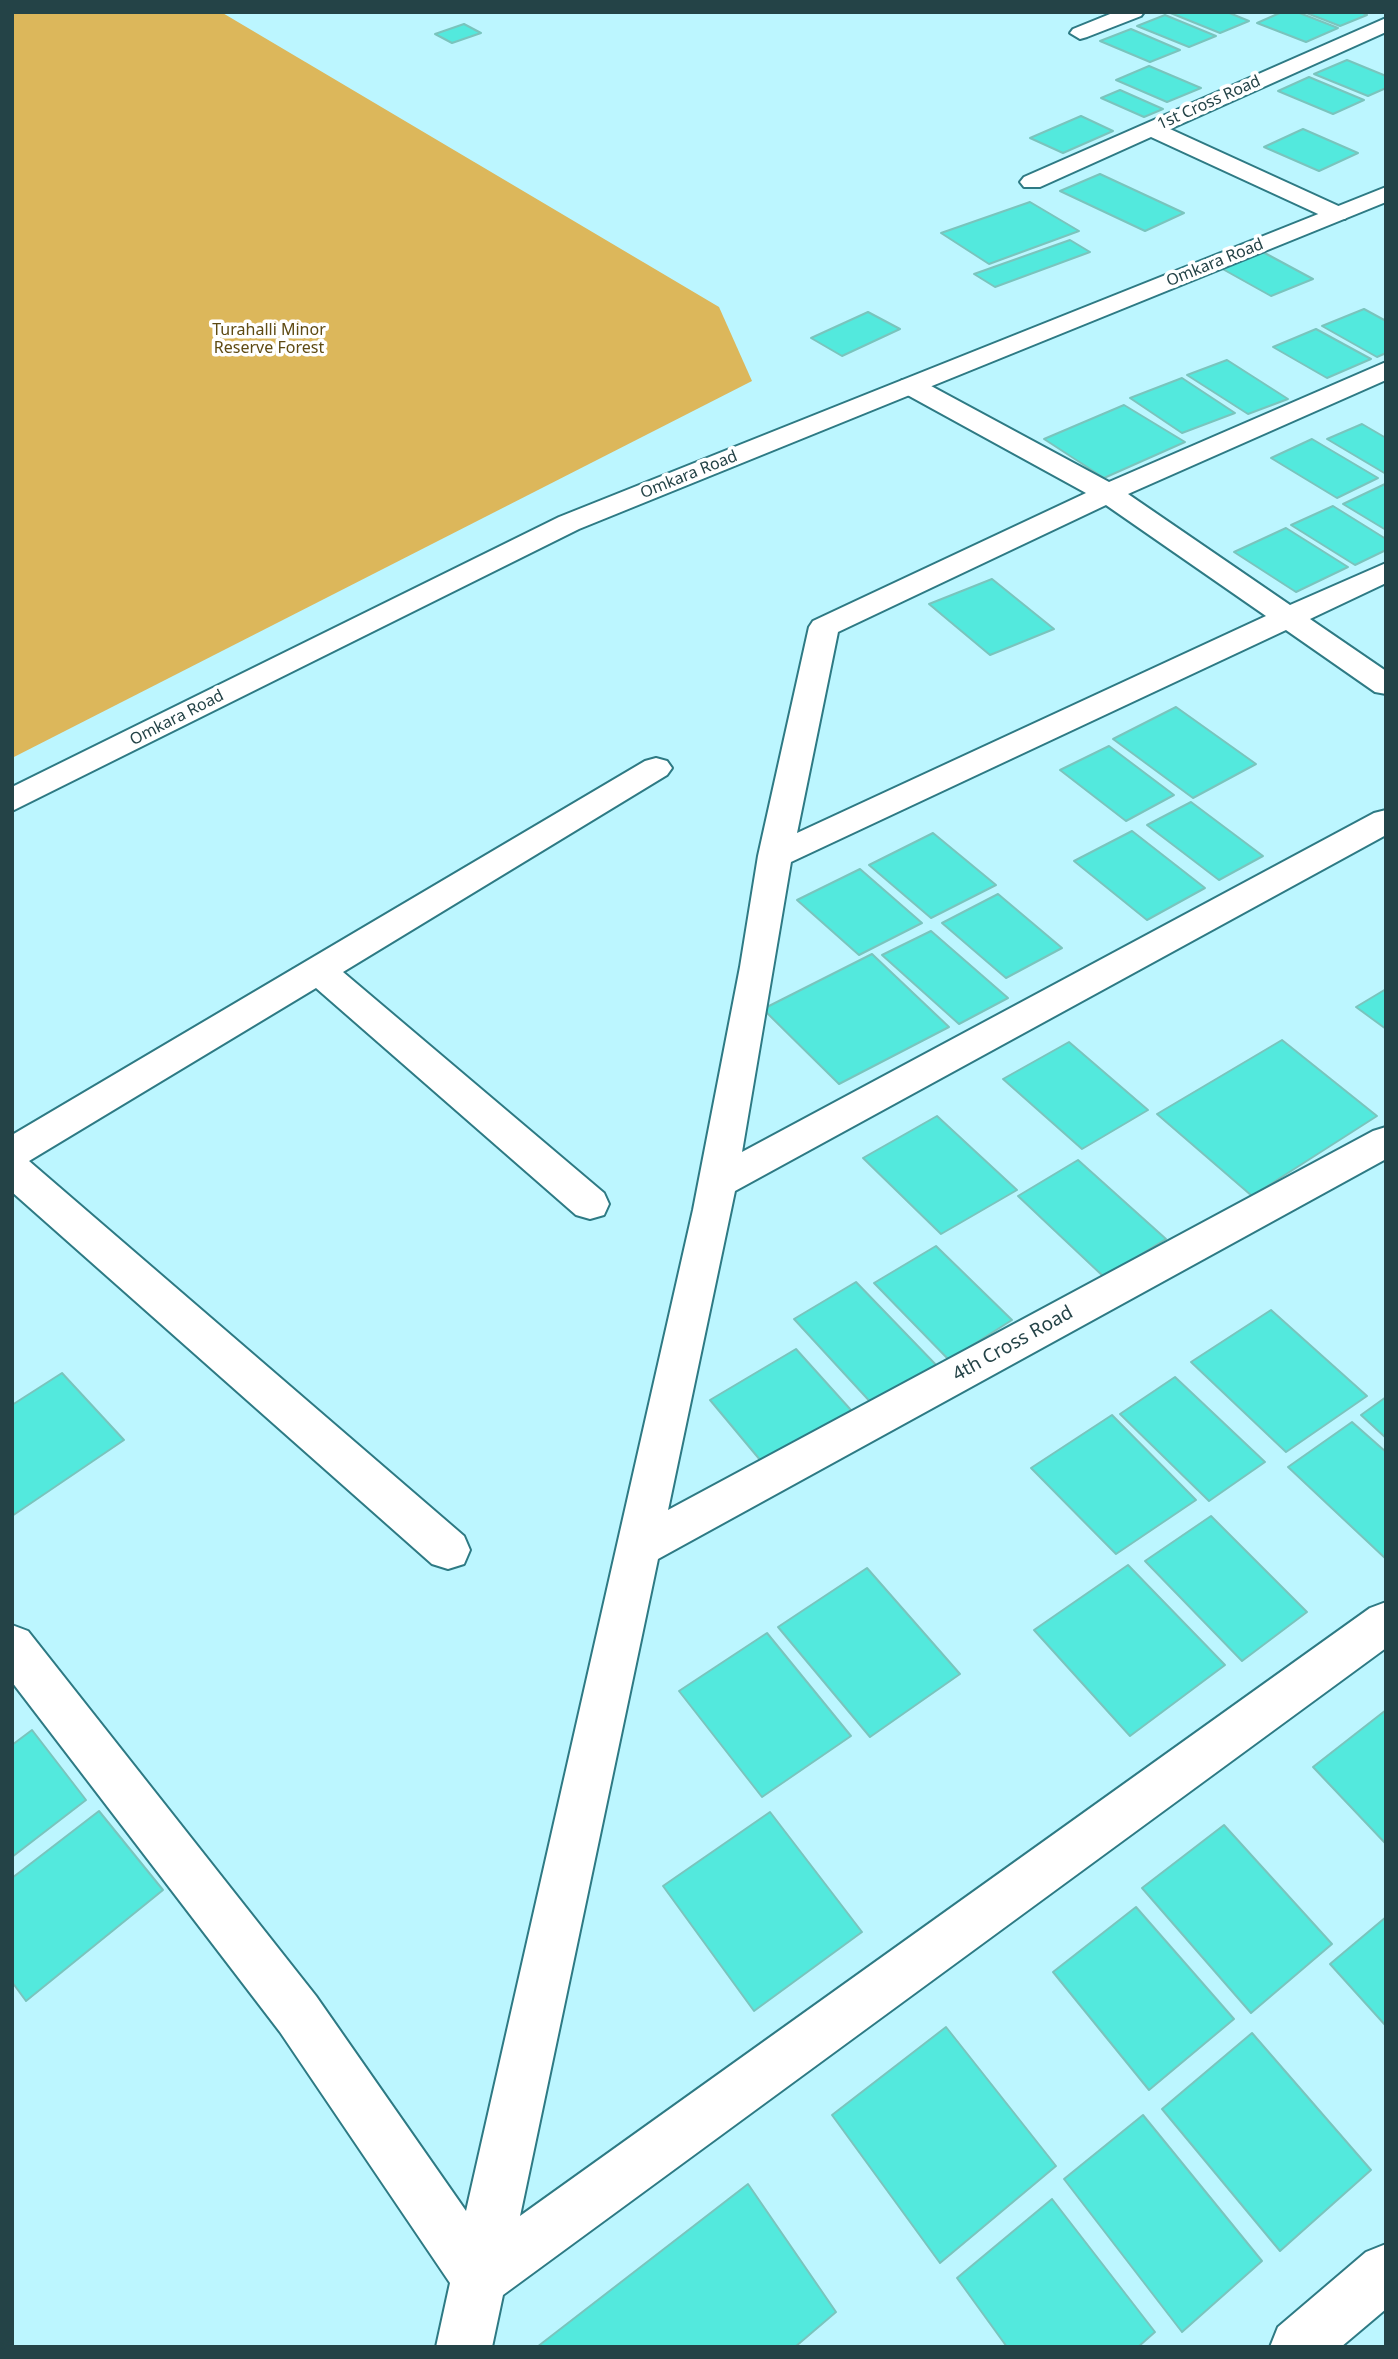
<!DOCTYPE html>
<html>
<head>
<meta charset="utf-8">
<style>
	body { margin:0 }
	#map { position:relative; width:1398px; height:2359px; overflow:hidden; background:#bcf6ff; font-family:"Noto Sans",sans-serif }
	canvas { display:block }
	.frame { position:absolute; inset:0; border:14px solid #244347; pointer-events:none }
</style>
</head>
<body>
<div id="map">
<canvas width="1398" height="2359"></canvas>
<div class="frame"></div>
</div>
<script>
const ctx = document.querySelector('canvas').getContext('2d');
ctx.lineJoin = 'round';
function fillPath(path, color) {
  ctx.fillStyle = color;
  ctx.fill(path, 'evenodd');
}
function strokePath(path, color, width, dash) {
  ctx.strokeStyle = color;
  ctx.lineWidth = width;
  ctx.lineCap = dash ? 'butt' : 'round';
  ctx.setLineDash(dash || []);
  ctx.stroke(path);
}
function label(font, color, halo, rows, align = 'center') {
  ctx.font = font + ' "Noto Sans",sans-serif';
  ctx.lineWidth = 7;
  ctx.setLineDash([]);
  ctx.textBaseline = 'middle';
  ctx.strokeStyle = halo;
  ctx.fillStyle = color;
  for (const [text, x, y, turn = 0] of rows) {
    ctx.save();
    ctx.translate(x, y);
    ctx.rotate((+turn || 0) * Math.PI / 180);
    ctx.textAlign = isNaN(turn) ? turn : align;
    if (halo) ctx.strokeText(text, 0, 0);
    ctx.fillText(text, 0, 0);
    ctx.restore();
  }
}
const green = new Path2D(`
	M12,12H221L719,307L752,381L12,758Z`);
const building = new Path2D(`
	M1168,12H1227L1249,21L1220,33Z
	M1282,12H1297L1338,28L1306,42L1257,23Z
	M1304,12H1361L1367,15L1340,26Z
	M1165,15L1216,36L1189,47L1137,26Z
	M464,24L481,33L452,43L435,34Z
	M1131,29L1180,50L1150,62L1100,41Z
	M1347,60L1386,76V88L1368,96L1314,74Z
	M1149,66L1201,88L1167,102L1116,80Z
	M1309,77L1364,100L1333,114L1278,91Z
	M1120,90L1163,109L1144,117L1101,98Z
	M1081,116L1113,131L1063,153L1030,138Z
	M1303,129L1358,153L1319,171L1264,147Z
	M1100,174L1184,213L1145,231L1060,191Z
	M1030,202L1079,231L989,264L941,233Z
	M1070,240L1090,252L995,287L974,274Z
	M1261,251L1313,279L1271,296L1219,267Z
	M1364,309L1386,321V353L1377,357L1322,326Z
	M868,312L900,329L842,356L811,338Z
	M1316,329L1371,359L1327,378L1273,347Z
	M1227,360L1288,399L1248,414L1187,375Z
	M1182,378L1235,413L1182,433L1130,398Z
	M1124,405L1185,442L1104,478L1044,439Z
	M1362,424L1386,438V474L1327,439Z
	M1312,439L1378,478L1337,498L1271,458Z
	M1385,484L1386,530L1343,504Z
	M1333,506L1386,539V550L1355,565L1291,525Z
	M1286,528L1348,567L1296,592L1234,552Z
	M992,579L1054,629L990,655L929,604Z
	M1176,707L1256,764L1193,798L1113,739Z
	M1109,746L1174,795L1126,821L1060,770Z
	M1191,802L1263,856L1219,880L1147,825Z
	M1132,831L1205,888L1147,920L1074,861Z
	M933,833L996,885L931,918L869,865Z
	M860,869L922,923L859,955L797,900Z
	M998,894L1062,948L1006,978L942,923Z
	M931,931L1008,998L959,1024L882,955Z
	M872,954L949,1027L839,1084L763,1009Z
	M1386,989V1029L1356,1007Z
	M1282,1040L1377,1116L1252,1196L1157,1114Z
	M1069,1042L1148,1110L1082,1149L1003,1079Z
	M937,1116L1017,1190L941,1234L863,1158Z
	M1078,1160L1166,1239L1104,1277L1018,1196Z
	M936,1246L1012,1320L949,1360L874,1283Z
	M856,1282L939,1368L875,1407L794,1319Z
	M1271,1310L1367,1396L1286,1452L1191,1362Z
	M796,1349L859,1419L771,1473L710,1400Z
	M62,1373L124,1440L12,1516V1405Z
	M1175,1377L1265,1462L1209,1501L1120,1414Z
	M1386,1397V1438L1361,1415Z
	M1112,1415L1196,1500L1116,1554L1031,1468Z
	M1352,1422L1386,1452V1559L1288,1467Z
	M1211,1516L1307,1612L1242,1661L1145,1561Z
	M1128,1565L1225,1665L1130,1736L1034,1630Z
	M867,1568L960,1674L870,1737L778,1627Z
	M767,1633L851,1736L762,1797L679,1691Z
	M1386,1710V1844L1313,1767Z
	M32,1730L86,1800L12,1857V1745Z
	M99,1811L163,1890L26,2001L12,1982V1878Z
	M770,1812L862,1932L754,2011L663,1886Z
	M1224,1825L1332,1944L1251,2013L1142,1888Z
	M1136,1907L1234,2019L1149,2090L1053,1972Z
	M1386,1917V2026L1330,1964Z
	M946,2027L1056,2166L940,2263L832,2115Z
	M1252,2033L1371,2170L1280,2251L1162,2109Z
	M1143,2115L1262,2261L1182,2332L1064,2179Z
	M748,2184L836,2312L795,2347H537Z
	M1052,2199L1155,2332L1138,2347H1007L957,2278Z`);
const minor = new Path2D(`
	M1115,12H1144L1141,16L1087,37L1080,39L1070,33L1073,29Z
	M1386,18V32L1170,129L1345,209L1349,214L1345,219H1329L1151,137L1040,187H1024L1020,182L1024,177Z
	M1386,362V380L1128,494L1290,605L1386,563V583L1310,619L1386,671V694L1375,692L1286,630L791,862L742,1152L1374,813L1386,810V835L735,1191L668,1510L1373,1131L1386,1127V1159L658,1559L520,2216L1370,1608L1386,1602V1648L503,2295L492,2347H436L450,2283L280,2032L12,1682V1625L28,1631L316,1996L466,2211L693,1210L740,967L758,856L809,627L813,621L1086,493L902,392L898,386L902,380H920L1109,482ZM1106,505L1266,616L797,833L838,632Z
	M656,758L667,761L672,768L667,775L343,972L604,1193L609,1204L604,1215L590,1219L576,1215L316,988L29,1161L464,1536L470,1550L464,1564L448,1569L432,1564L12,1192V1135L645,761Z
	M1386,2244V2309L1341,2347H1270L1278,2327L1366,2252Z`);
const tertiary = new Path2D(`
	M1386,187V202L579,529L12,811V787L559,517Z`);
const farStreetnames = [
	["1st Cross Road",1209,103,-24],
	["Omkara Road",1215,263,-22],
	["Omkara Road",689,475,-22],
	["Omkara Road",177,718,-27]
];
const farParknames = [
	["Turahalli Minor",269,330],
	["Reserve Forest",269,348]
];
const streetNames = [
	["4th Cross Road",1013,1344,-29]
];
fillPath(green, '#dcb75b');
fillPath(building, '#53e9dd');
strokePath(building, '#7ac4bd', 2);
strokePath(minor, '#2e7a84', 4);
strokePath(tertiary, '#2e7a84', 4);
fillPath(minor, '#fff');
fillPath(tertiary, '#fff');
label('16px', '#244347', '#fff', farStreetnames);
label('16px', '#5e4a13', '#fff', farParknames);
label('19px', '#244347', '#fff', streetNames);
</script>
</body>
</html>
